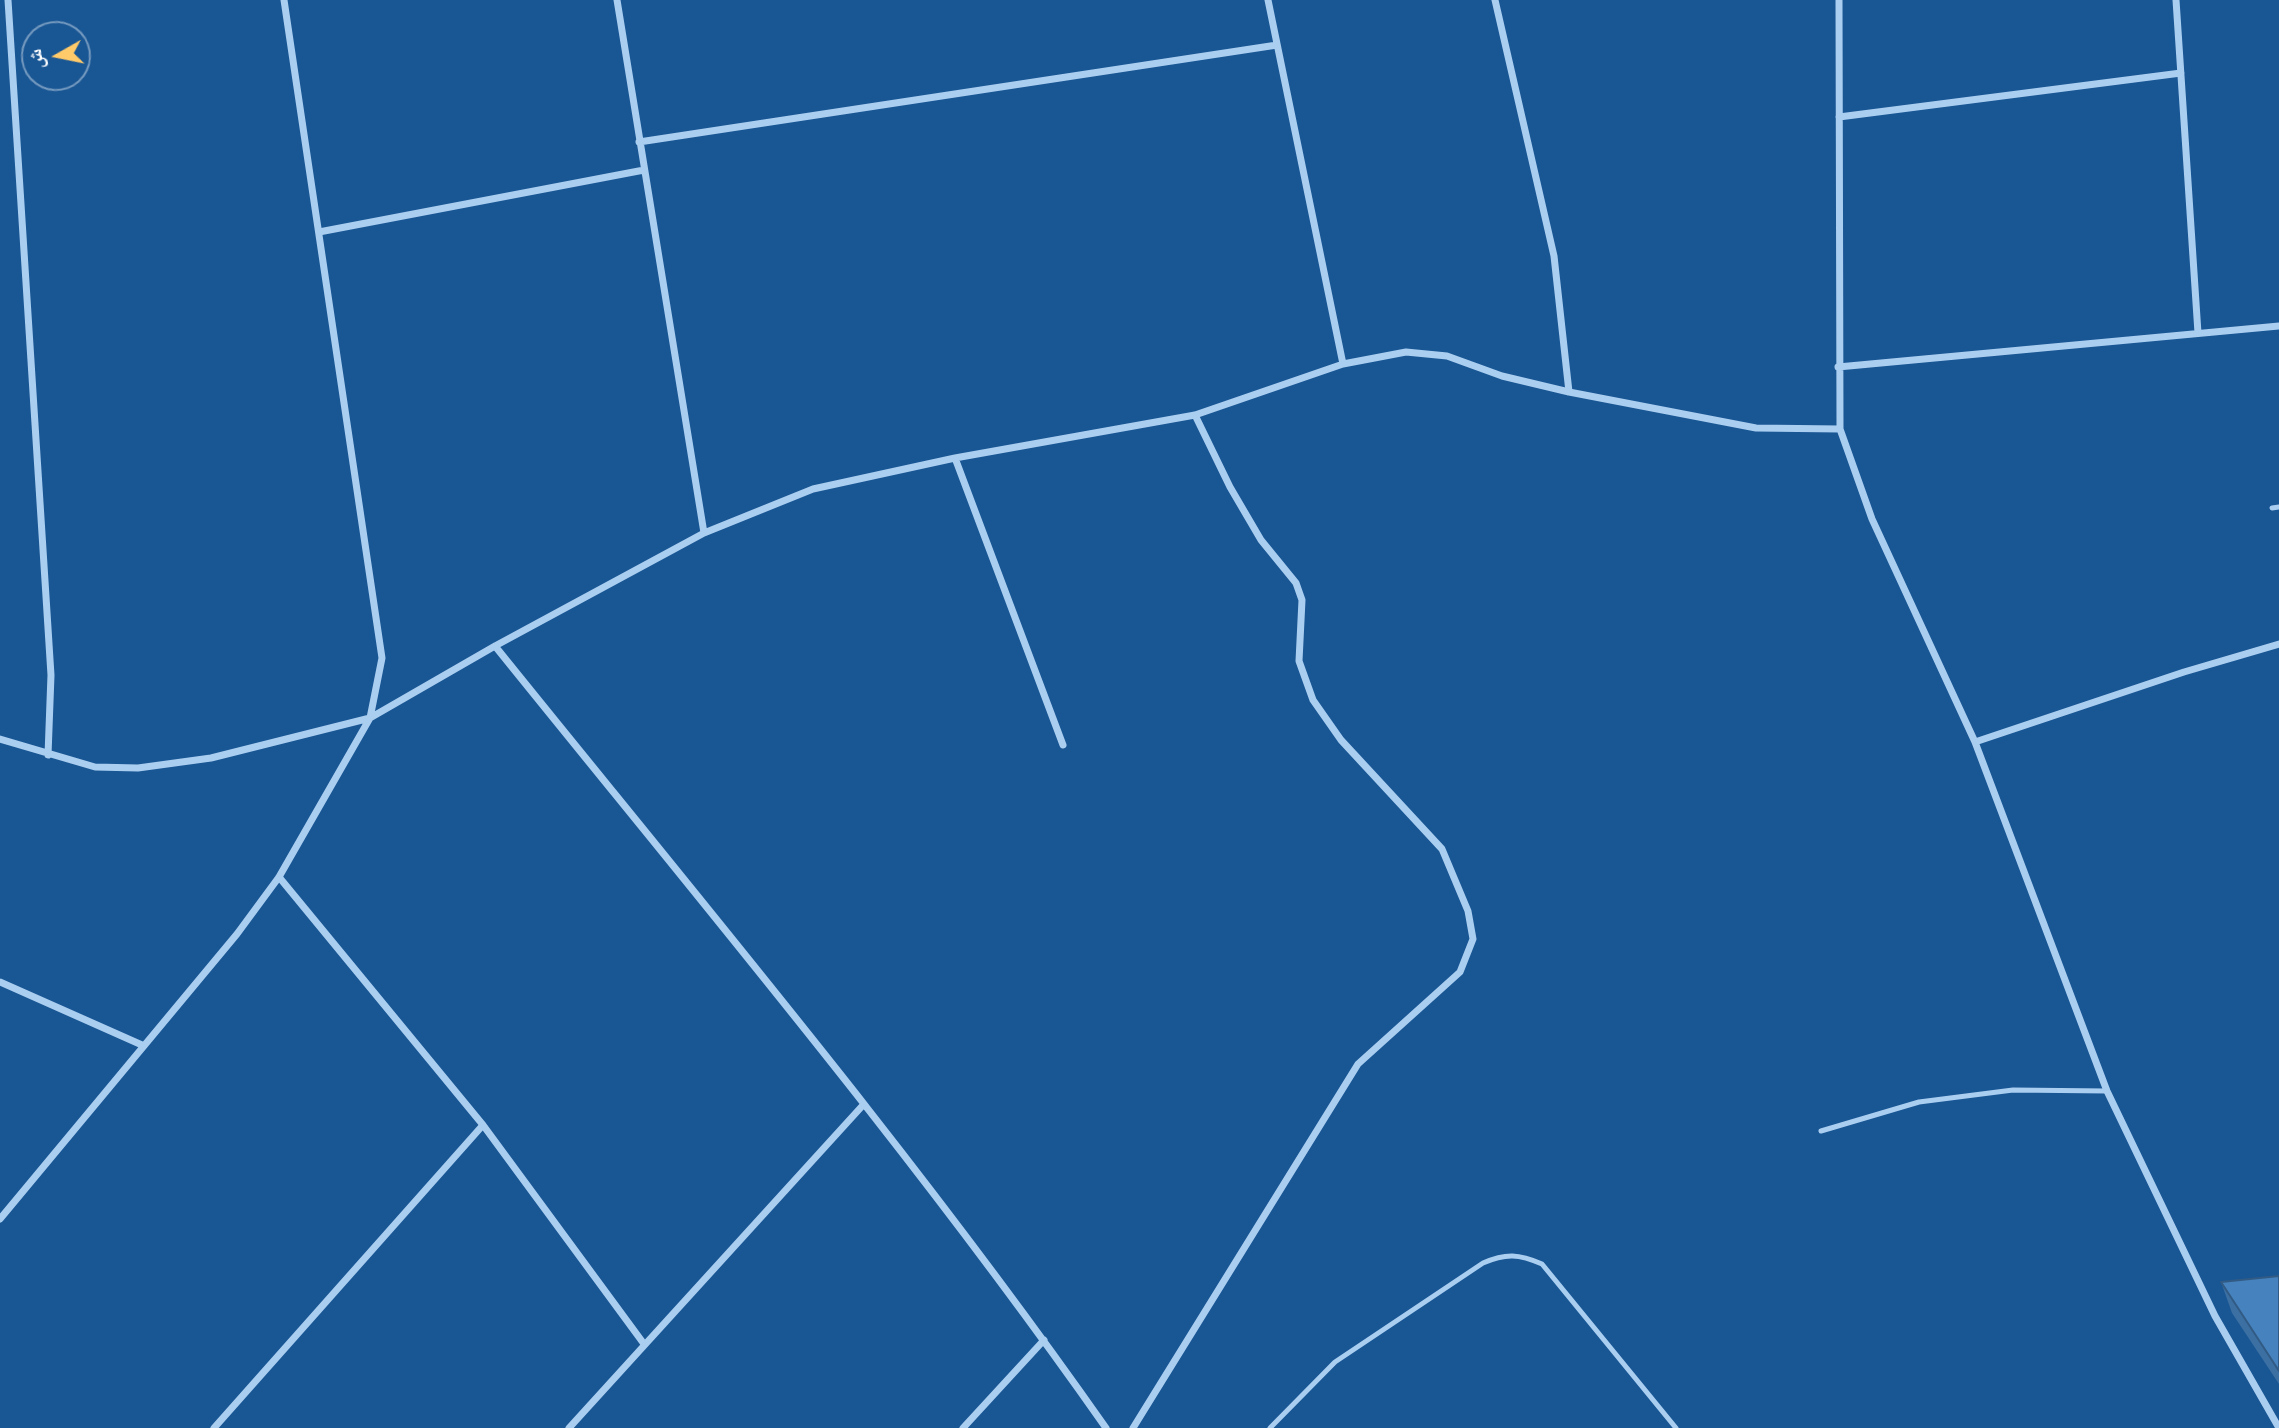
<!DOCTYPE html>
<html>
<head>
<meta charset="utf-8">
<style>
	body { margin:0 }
	#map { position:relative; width:2279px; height:1428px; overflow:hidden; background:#195694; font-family:"Sofia Sans Condensed","Noto Naskh Arabic",sans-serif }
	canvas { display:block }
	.north { position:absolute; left:21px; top:21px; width:70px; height:70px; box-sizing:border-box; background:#195694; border:2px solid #759abf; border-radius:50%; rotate:261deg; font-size:19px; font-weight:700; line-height:28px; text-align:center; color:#fff }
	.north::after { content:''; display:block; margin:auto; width:24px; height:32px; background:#ffca69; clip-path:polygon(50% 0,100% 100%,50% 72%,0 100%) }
</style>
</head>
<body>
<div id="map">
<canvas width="2279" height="1428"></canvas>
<div class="north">ش</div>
</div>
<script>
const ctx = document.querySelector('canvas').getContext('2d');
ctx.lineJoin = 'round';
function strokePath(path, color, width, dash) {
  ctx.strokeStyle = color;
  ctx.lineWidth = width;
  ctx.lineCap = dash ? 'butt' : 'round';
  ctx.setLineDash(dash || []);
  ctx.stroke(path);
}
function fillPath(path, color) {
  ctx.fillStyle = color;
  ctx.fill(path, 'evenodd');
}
const lane = new Path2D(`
	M2272,508L2279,507
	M1821,1131L1919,1102L2013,1090L2107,1091
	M1270,1428L1335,1362L1483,1263C1506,1253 1519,1254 1542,1264L1676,1428`);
const street = new Path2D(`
	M8,0L51,675L48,755
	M617,0L704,533
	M1268,0L1343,364
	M1495,0L1554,256L1569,392
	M1839,0L1840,429L1872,519L1975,742L2107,1091L2215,1316L2279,1428
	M2176,0L2198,333
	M1839,117L2181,73
	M639,142L1277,45
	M319,232L644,170
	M1838,367L2279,326
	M955,458L1063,745
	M495,646C702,903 916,1157 1106,1428
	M0,739L95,767L138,768L211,758L370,718L495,646L704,533L813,489L955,458L1195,415L1343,364L1406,352L1447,356L1502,376L1569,392L1756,428L1840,429
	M1975,742L2184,672L2279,644
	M279,877L483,1125L644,1344
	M0,982L142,1045
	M0,1219L237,934L279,877L370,718L382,658L284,0
	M214,1428L483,1125
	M569,1428L864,1104
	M963,1428L1044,1340
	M1133,1428L1358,1064L1460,972L1473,939L1468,911L1442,849L1341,740L1313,700L1299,661L1302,600L1296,583L1261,540L1230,487L1195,415`);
const wall = new Path2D(`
	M2279,1276V1384L2232,1313L2221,1282Z`);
const building = new Path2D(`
	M2279,1276V1371L2221,1282Z`);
strokePath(lane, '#aacef0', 5);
strokePath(street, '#aacef0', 7);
fillPath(wall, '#3c70a3');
fillPath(building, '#4682bd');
strokePath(building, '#315b84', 2);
</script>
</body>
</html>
